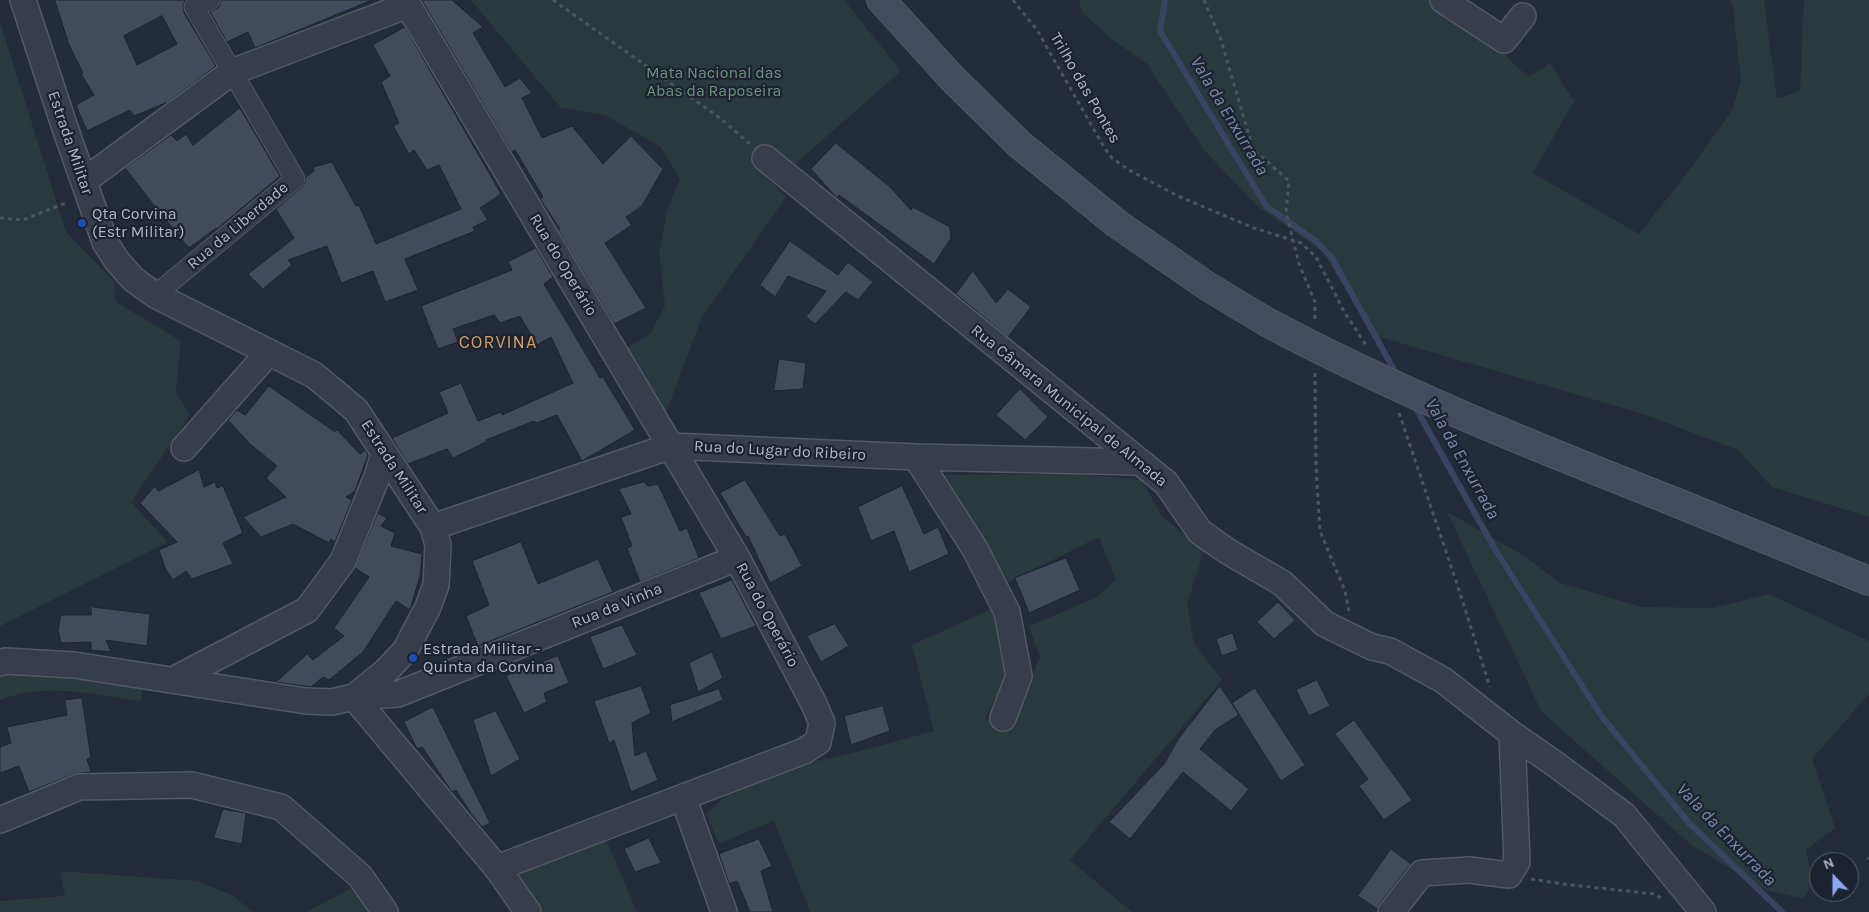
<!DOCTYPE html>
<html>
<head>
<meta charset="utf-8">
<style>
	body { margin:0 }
	#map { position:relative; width:1869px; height:912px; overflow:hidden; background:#242b3a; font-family:Karla,sans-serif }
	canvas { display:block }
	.north { position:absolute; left:1809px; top:852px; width:50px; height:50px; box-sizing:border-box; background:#1c2230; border:1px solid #585e6c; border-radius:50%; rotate:338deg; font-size:14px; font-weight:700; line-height:20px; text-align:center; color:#b3b8c6 }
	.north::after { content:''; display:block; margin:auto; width:18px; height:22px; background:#8ba6f3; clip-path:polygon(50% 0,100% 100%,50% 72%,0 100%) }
</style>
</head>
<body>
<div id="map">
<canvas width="1869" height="912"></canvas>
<div class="north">N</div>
</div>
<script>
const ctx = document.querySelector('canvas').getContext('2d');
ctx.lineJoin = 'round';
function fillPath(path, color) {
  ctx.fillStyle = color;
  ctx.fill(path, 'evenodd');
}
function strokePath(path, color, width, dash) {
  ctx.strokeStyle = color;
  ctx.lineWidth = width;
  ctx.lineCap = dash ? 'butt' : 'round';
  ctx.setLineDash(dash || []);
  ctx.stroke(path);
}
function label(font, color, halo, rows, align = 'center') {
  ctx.font = font + ' Karla,sans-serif';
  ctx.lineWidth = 4.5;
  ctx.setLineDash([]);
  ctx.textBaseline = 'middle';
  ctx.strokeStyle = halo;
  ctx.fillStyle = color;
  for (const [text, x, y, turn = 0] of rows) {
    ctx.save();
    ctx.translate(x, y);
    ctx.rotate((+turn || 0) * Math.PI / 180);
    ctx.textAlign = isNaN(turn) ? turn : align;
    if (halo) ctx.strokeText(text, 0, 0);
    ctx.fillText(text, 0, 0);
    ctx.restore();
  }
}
const green = new Path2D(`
	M471,0H844L901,71L793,166L768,146L753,165L786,197L702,317L664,418L623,350L650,334L665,306L659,253L667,211L680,179L661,147L605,115L561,108Z
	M1079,0H1435L1503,53L1528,77L1550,63L1574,101L1533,173L1639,234L1681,181L1732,111L1741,80L1733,8L1730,0H1764L1777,99L1800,91L1804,0H1869V517L1772,487L1738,450L1643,414L1373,335L1322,251L1257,206L1204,150L1146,63L1114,41L1082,12Z
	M0,22L66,232L114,281L116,302L181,341L176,392L190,415L131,502L168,542L0,626Z
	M1079,474L1141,480L1162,516L1204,551L1187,604L1194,643L1222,680L1070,860L1132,912H810L774,820L719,844L706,814L730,792L776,770L853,753L934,731L912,645L994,608L1011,667L985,718L1011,729L1040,657L1029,626L1097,597L1116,580L1099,537L1008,582L938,475Z
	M1447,512L1524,556L1560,583L1642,607L1714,608L1769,594L1869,641V694L1812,759L1835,828L1806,850L1813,885L1803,898L1768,891L1690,844L1541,711Z
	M28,670L144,684L141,701C96,695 44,682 0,700V676Z
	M606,839L637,912H541L515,875Z
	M60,871L197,881L232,895L253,912H0V901L65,896Z
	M356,886L375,912H306Z`);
const stream = new Path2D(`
	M1165,0L1160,31L1266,206L1316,241L1332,258L1398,377
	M1414,405L1496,551L1602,717L1689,823L1782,912`);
const building = new Path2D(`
	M55,0H185L183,6L184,13L216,66L168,102L134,116L130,110L87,131L76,105L94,95L81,74L83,73L69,45ZM162,16L177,44L137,65L124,36Z
	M221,0H372L255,48L248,32L227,42L210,12L219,7Z
	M422,0H452L483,27L473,33L505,87L520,78L532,93L522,98L542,138L572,126L603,164L631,136L663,169L642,206L626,217L632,225L605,243L646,308L614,324L558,230L560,229L540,199L543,197L515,150L512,152Z
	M405,27L501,194L480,208L488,220L473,227L475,231L405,259L418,290L385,302L373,271L341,283L327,246L288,260L292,265L263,289L248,274L294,238L276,209L302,187L305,183L306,177L314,171L313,167L332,162L356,206L359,205L376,244L461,209L439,165L427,170L414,150L409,154L393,126L399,123L381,82L390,76L373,45Z
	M240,108L280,176L217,229L216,228L189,248L153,204L125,168L171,135L177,141L186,134L193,145Z
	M836,143L890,187L911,210L913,207L950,227L951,238L934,264L839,195L837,198L811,169Z
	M790,241L838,275L848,262L873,282L858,300L846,292L815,324L806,317L826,291L788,276L775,297L760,285Z
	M536,248L553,277L544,284L600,378L603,377L635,430L582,461L557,415L536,423L534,421L486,440V442L453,458L447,449L408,464L392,438L448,413L439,392L461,383L478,421L501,412L502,415L573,383L551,337L537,345L520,316L500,323L494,315L453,329L458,342L438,349L421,306L512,270L508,262Z
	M973,271L996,303L1008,289L1031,307L1008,337L956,294Z
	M779,359L806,363L803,389L774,391Z
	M269,386L335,432L337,430L360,454L365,450L368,455L355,491L346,497L352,500L335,542L331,539L329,543L293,524L261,537L243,517L286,497L266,478L277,466L250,444L228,420L237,410L245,415Z
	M1020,389L1048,417L1025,440L996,415Z
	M199,470L204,487L215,482L217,488L223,486L243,533L223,543L233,564L192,579L186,571L173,580L165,568L159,550L177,542L140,503L155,486L158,491Z
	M745,480L780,536L785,534L802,566L770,583L748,536L746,537L720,493Z
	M644,482L648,486L658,484L680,531L687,528L699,558L640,582L627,548L632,546L621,517L631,514L619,489Z
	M902,486L924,534L938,527L949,554L909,572L894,531L871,541L858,507Z
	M378,513L387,518L381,526L395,533L391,546L422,554L420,576L410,610L396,601L363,652L329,680L323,677L311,687L276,682L307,654L313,660L344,636L334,628L369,577L355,568Z
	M521,542L538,584L598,559L613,592L478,646L466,616L489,605L472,561Z
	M1066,558L1080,590L1029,613L1015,578Z
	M732,580L756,626L721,639L699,593Z
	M1278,602L1295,620L1274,639L1257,622Z
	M91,604L93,607L150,614L147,646L106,640L111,652L91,650V642L61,643L58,630L61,615H91Z
	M835,624L849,646L821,662L807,636Z
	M622,625L637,655L603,669L590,637Z
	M1233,633L1238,650L1222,656L1216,639Z
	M712,652L723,678L698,692L689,663Z
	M558,656L569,683L544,693L547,702L524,713L506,676Z
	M1317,680L1330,706L1309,716L1296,690Z
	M641,686L651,713L632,723L635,756L646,751L658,780L631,792L614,740L609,743L594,701Z
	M1220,686L1239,715L1215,730L1200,749L1249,789L1231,811L1183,772L1130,839L1109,822L1164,764L1179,738Z
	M1255,688L1305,765L1281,781L1232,703Z
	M719,689L723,700L672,722L670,705Z
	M82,698L91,758L87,759L91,772L74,774L29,792L19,766L0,773V747L11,743L7,727L67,715L65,700Z
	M883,706L890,731L851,745L844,716Z
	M433,707L490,823L482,827L472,815L456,790L452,792L422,747L417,749L404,722Z
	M496,711L520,759L491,776L473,720Z
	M1354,720L1412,800L1384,820L1359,786L1368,779L1335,734Z
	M223,809L246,813L242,844L214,838Z
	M649,838L661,863L635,872L624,849Z
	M759,839L772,866L761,871L773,912H750L737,881L729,884L719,854Z
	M1391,849L1411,864L1380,903L1377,909L1358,896Z`);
const path = new Path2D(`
	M553,0L720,118L750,144
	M1013,0L1037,30L1105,149L1112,158L1129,170L1180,197L1254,228L1301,243L1316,257L1345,313L1366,345
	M1204,0L1221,40L1253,149L1289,181L1286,212L1299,264L1315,302V321
	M0,218L23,220L68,202
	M1315,373L1316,467L1320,531L1345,591L1349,611
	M1399,413L1456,581L1490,687
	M1868,857L1869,859
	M1531,879L1562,884L1655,894L1661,898`);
const pedestrian = new Path2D(`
	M155,295L295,179L194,7L210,0`);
const minor = new Path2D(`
	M1443,0L1504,40L1523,16
	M765,158L1166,483L1200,532L1227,551L1282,583L1325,624L1372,647L1390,651L1443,680L1512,734L1555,764L1624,815L1703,912
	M84,181L232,72L408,5L737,558L814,704L822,723L818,742L804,751L497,868
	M184,448L269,352
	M916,457L975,549L1007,612L1019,676L1003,718
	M433,527L671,446L916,457L1139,462
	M0,663L5,661L74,665L306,701L332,702L354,697L386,671L405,651L428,607L436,585L438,545L433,527L356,410L314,375L155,295L133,279L117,261L105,242L64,125L23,0
	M175,679L307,610L343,561L378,474L384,453
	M354,697L398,694L737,558
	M354,697L497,868L528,912
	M683,797L724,912
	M0,820L79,787L192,785L281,807L360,876L385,912
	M1391,912L1422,873L1469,870L1509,875L1517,862L1512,734`);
const secondary = new Path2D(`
	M881,0L951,77L1019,144L1116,223L1207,286L1265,321
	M1675,502L1869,581`);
const secondaryBridge = new Path2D(`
	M1265,321C1397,392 1536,447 1675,502`);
const markers = [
	[82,223,5,"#1a4fb4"],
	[413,658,5,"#1a4fb4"]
];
const parkNames = [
	["Mata Nacional das",714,73],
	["Abas da Raposeira",714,91]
];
const streetNames = [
	["Trilho das Pontes",1085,88,60],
	["Estrada Militar",70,143,71],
	["Rua da Liberdade",238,226,-40],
	["Rua do Operário",563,265,59],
	["Rua Câmara Municipal de Almada",1069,406,39],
	["Rua do Lugar do Ribeiro",780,451,3],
	["Estrada Militar",394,467,57],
	["Rua da Vinha",617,606,-22],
	["Rua do Operário",767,615,62]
];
const poiNames = [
	["Qta Corvina",92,214],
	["(Estr Militar)",92,232],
	["Estrada Militar -",423,649],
	["Quinta da Corvina",423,667]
];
const waterNames = [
	["Vala da Enxurrada",1229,116,59],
	["Vala da Enxurrada",1462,459,61],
	["Vala da Enxurrada",1726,835,46]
];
const neighbourhoodNames = [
	["CORVINA",498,343]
];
fillPath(green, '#293a3e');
strokePath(stream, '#384461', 6);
fillPath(building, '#434a5c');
strokePath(building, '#1e2432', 1);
strokePath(pedestrian, '#525866', 21);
strokePath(minor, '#525866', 28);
strokePath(secondary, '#525866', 30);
strokePath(path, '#47575d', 3, [4, 4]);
strokePath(pedestrian, '#373d4b', 19);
strokePath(minor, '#373d4b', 25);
strokePath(secondary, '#454b5e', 28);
strokePath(secondaryBridge, '#525866', 30, []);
strokePath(secondaryBridge, '#454b5e', 28);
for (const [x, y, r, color] of markers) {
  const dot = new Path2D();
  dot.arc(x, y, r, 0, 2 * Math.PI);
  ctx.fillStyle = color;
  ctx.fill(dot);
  strokePath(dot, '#1c2230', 2);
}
label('16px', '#6b967a', '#1c2230', parkNames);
label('16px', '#b3b8c6', '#1c2230', streetNames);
label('16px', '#b3b8c6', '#1c2230', poiNames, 'left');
label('italic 18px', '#7c8bad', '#1c2230', waterNames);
ctx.letterSpacing = '1px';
label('18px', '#cfa065', '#1c2230', neighbourhoodNames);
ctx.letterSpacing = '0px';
</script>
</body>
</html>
